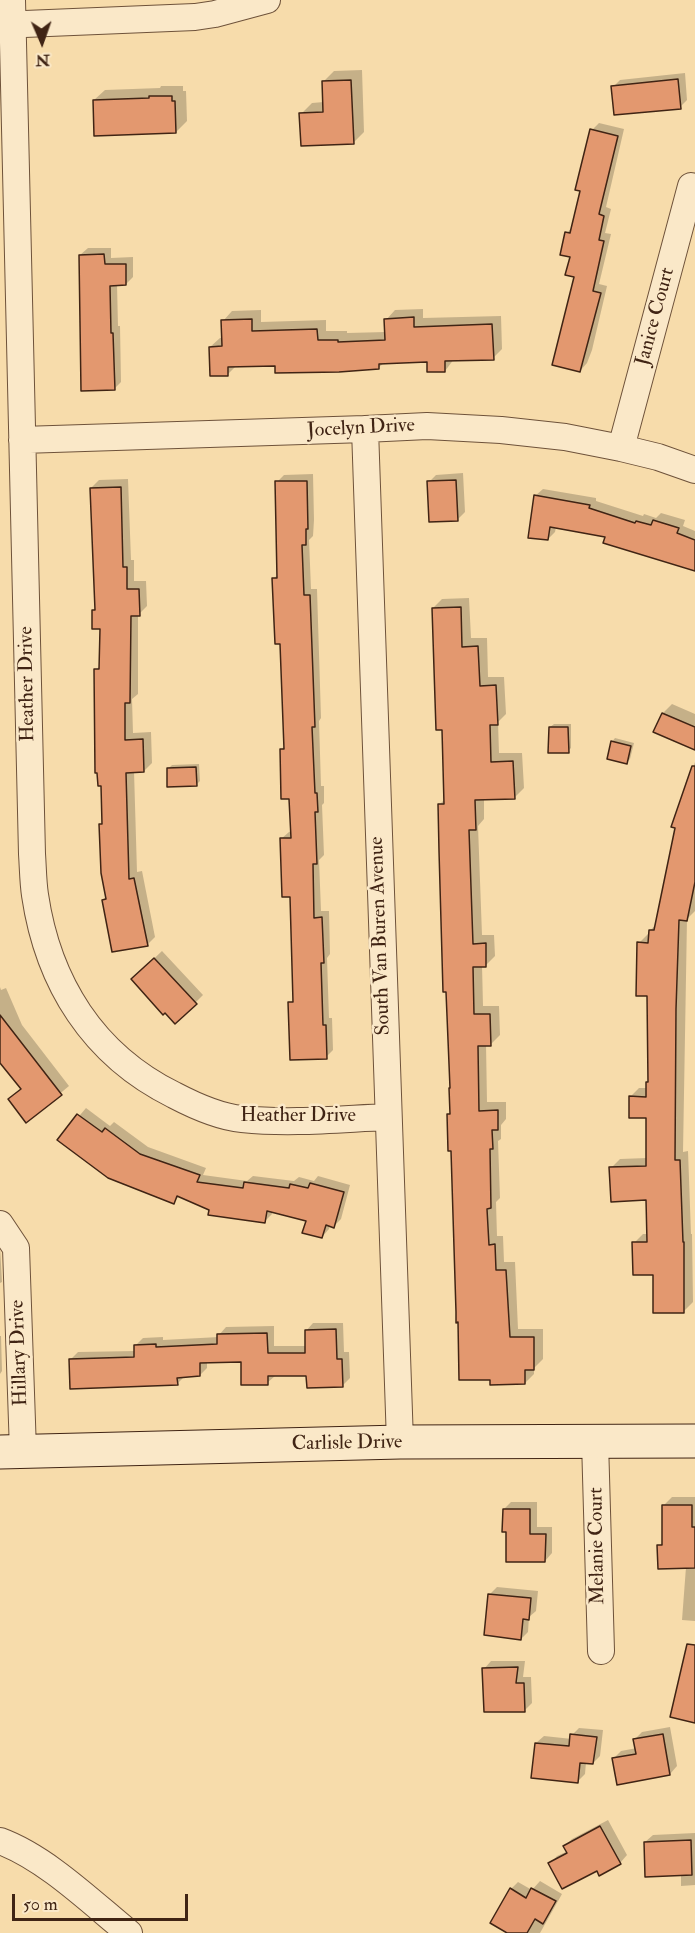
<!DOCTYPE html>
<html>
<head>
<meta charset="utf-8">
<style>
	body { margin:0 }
	#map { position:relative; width:695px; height:1933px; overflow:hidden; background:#f7dcab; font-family:"IM FELL Double Pica",serif }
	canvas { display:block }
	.north { position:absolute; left:12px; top:12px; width:60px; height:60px; -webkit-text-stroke:4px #fae8c8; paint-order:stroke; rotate:178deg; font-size:16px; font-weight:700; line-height:24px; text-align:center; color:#402414 }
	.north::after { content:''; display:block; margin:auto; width:21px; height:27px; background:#402414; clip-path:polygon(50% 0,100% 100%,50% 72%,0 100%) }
	.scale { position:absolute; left:12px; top:1894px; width:176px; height:27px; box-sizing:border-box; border:3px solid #402414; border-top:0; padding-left:8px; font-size:18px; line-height:21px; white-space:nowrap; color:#402414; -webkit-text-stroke:4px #fae8c8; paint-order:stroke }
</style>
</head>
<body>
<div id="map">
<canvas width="695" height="1933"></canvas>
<div class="north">N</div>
<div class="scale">50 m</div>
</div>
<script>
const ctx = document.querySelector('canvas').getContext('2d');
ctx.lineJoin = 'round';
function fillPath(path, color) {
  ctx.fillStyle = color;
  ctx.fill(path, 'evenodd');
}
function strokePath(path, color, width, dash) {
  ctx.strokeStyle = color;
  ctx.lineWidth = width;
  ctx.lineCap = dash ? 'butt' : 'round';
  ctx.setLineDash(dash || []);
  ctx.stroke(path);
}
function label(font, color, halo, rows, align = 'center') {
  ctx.font = font + ' "IM FELL Double Pica",serif';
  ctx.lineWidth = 5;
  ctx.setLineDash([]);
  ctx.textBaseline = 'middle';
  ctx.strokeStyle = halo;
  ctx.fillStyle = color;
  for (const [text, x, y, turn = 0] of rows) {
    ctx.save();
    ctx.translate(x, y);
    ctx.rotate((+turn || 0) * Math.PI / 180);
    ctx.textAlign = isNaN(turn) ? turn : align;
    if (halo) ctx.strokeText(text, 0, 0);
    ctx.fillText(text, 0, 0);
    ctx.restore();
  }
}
const shadow = new Path2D(`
	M362,70L364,132L353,143L301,114L312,103L324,102L323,82L334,71Z
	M685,73L687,100L680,107L613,87L620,80Z
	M161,86H183V91H186L187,121L176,132L94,100L105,90L160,88Z
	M599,123L624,129L606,207L611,209L605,233L611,234L599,284L607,286L592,350L587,363L580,371L576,276L567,233L573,226L592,130Z
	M88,248H111V258L133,257V277L126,284H117L118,326H120L121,382L114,389L80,255Z
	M423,309V318L501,316L502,349L493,358L454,359L445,371L428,361L384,363L378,368L276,364L237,365L228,374L210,347L220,338H223V321L232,311L261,310V322L326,320V331H347V333L386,332V320L395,310Z
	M463,473L465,512L458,519L429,482L436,475Z
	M313,474L314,520L313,536L309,540L311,589H317L321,718L319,721L321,786H324V803L322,805L324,855L319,860L321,911H329L330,954L327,958L329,1018H332L333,1050L326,1057L290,1003L295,998L291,895L281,839L289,832L292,831L290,797L281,750L285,745L281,642L274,578L279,574L277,482L284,475Z
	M128,479L131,560H134V581H146L147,606L138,615V694L132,699L133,733L151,732L152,763L144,771H134L137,872L142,871L155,937L147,945L103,900L107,896L100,825L103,822L96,670L101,665V628L94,611L96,608L91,488L99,480Z
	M543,489L596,498V501L643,516L644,514L656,518L661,513L685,520L683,526L695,531V570L607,535L556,527L555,532L548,539L535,496Z
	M469,598L471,638H487L488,677H504L506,714L498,722L499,753H522L524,788L515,797L484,798V819L478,826L482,935H494L495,956L486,965H482L483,1006H499L500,1035L491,1044H486L487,1102H506V1119L501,1125V1139L498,1141L500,1198L496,1202L497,1236H503L504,1262H515L518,1329H543V1359L534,1368V1374L525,1383H492L452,1149L448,1115L451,1112L439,805L445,799L444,728L433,608L442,599Z
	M672,704L695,714V748L663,713Z
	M554,724H571V748L568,751L550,727Z
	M615,738L634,743L630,759L627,762L612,742Z
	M695,762V911L687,919L683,1152L688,1151L691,1234H692L693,1302L684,1311L654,1274L634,1243L643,1234H649L647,1199L611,1168L620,1159L647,1158V1116L630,1097L639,1088H647L649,1081L648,995L639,943L648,934H650V931L656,924L677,827L673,826Z
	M199,764L200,781L196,785L168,769L172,765Z
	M162,951L203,995L195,1003L140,972Z
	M0,987L1,990L6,988L22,1025L69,1086L27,1121L18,1092L22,1088L0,1060Z
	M86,1108L110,1126L114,1122L148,1147L206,1168L203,1175L247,1181L253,1176L294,1181L299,1177L314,1181L318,1176L350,1185L341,1219L334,1226L330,1225L329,1229L322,1237L307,1220L273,1211L272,1214L265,1221L211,1209L179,1196L174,1202L59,1140Z
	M0,1247L2,1282L0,1283Z
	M313,1323H343L344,1352H349L350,1378L343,1385L308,1374L275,1376L267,1383L243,1361H207V1368L200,1375L185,1376L177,1384L71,1359L78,1352L136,1351L135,1346L143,1338L163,1337V1340L219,1337V1335L226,1327L274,1326V1346H307L306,1331Z
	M0,1336H1L2,1371L0,1374Z
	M672,1497H695V1621L682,1620L686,1567L659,1546L664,1541L663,1506Z
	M511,1502H537V1527H552V1553L545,1561L507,1531L504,1509Z
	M497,1587L538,1591L536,1611L529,1617L528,1632L521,1639L490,1594Z
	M491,1661H525L523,1677H531L532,1703L524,1711L484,1669Z
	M670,1727L677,1766L670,1774L614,1758L621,1751L637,1748L635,1739L642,1732Z
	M579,1728L603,1730L600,1756L593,1763L586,1762L585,1774L578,1781L536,1743L544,1736L572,1739V1735Z
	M608,1820L627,1855L620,1863L550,1864L557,1856L568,1851L565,1846L572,1839Z
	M695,1833V1885L681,1886V1874L645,1842L653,1835Z
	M540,1881L562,1894L540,1933H510L511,1889L518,1882L532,1890Z`);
const building = new Path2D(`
	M678,79L681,109L614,115L611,86Z
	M351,80L354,144L301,146L299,113L323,112L322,81Z
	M149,96H172V101H175L176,133L94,136L93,100L149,98Z
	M590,129L618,136L599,214L604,216L599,240L604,241L593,291L601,293L580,372L552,365L574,277L565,275L570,257L560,255L565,232L570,233L580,191L575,190Z
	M104,254L105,264H126V285L110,286L111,333H113L115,390L81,391L79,255Z
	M414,317V327L492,324L494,360L445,361V372H427V362L379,364V369L339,372L275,373V366L228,367V376H210L209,347L222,346L221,320L252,319V331L317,329L318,340H338V342L385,340L384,319Z
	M456,480L458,521L429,522L427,481Z
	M275,481H307L308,529H306V545H302L304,595H310L315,727H312L315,793H317L318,812H315L317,864H313L314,918L322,917L324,963H321L323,1025H326L327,1059L290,1060L288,1002H293L290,897H282L280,838H291L289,799H281L280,749H284L280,644H275L272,578H277Z
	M121,487L123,567H127V589H139L140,616H131L130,703H125V740L143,739L144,772L126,773L129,879L134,878L148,946L112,952L102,900L106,899L101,873L99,824H102L101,786H98L97,773H95L94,669H99L100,629H92V610H95L90,488Z
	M534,495L590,505L589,508L635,523L636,521L651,525L653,520L679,528L677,533L695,540V571L603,543L605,537L550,527L548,540L528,538Z
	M461,607L462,647L478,646L480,686L496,685L498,725H490L491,762L513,761L515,799L475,800L476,830H469L473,944L486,943V967H473L474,1014H490L491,1046H478L479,1111L498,1110V1130H492L493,1149H490L491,1208L487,1209L489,1245L495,1244L496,1270H506L510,1337H534V1370H525V1384L490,1385V1380H459L458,1322L456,1323V1312L451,1151H448L447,1114H450L449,1088H450L446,992H443L439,851L438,804H444L442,730H436L432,608Z
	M662,713L695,727V750L653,732Z
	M549,727H568L569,753H548Z
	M611,741L631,746L627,764L607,759Z
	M692,766H695V882L687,921L679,920L676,1009L675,1160H680L683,1242H684V1313H653V1275H633L632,1242H647L646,1200L611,1202L609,1167L646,1166V1118H629V1096L646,1097V1082H648L647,996H636L637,942L648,943L649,930H654L675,828L671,827Z
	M196,767L197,786L167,787V768Z
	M154,958L197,1004L175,1024L165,1013L163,1015L131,979Z
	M0,1015L62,1095L26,1123L8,1099L21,1089L0,1063Z
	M77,1114L102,1132L105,1128L140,1154L200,1175L197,1182L243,1188L244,1182L289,1188L290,1184L308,1188L310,1183L344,1192L334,1228L326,1225L322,1238L302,1233L306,1221L267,1211L265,1223L208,1215L209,1210L177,1196L174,1204L108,1178L57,1140Z
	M336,1329L337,1359H342L343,1387L307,1388L306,1376H268V1385H241V1362L200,1363V1376L177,1378L178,1385L70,1389L69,1359L134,1357V1345L156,1344V1347L217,1344V1334L267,1333L268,1353H305V1330Z
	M662,1505H692V1527H695V1568L658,1569L657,1545H662Z
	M503,1509H530V1534H546L545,1562H506V1532H502Z
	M488,1594L531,1598L529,1620L523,1619L521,1640L484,1635Z
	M687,1644L695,1645V1723L670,1717Z
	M518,1667L516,1683H524L525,1712H484L482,1668Z
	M570,1734L597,1737L593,1764L580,1763L578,1783L531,1778L535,1743L569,1746Z
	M663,1734L670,1775L617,1785L612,1758L636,1754L633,1739Z
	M600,1826L621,1864L599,1876L597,1871L562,1889L548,1863L567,1853L563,1846Z
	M691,1840L692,1875L645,1877L644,1842Z
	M510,1888L526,1898L531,1888L556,1901L543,1924L535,1919L527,1933H507L490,1923Z`);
const street = new Path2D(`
	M12,0L32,854C33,868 33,882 35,895C48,983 93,1055 174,1095C195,1106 219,1117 242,1119C290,1124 339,1119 387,1117
	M0,25L195,17L215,14L267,0
	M365,429L400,1442
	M22,440L365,429L427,426L501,430L565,437L621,448L658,457L695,470
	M621,448L691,186
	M0,1224L16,1248L23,1451
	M595,1441L601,1651
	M0,1841C46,1858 91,1902 129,1933`);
const secondary = new Path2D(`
	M0,1452L400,1442L695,1441`);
const streetNames = [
	["Janice Court",656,317,-75],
	["Jocelyn Drive",361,429,-3],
	["Heather Drive",28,684,-91],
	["South Van Buren Avenue",381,936,-92],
	["Heather Drive",298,1117],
	["Hillary Drive",20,1353,-92],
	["Carlisle Drive",347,1444,-1],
	["Melanie Court",598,1546,-91]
];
fillPath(shadow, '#0003');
fillPath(building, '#e3986f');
strokePath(building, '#402414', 1.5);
strokePath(street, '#6e523a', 28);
strokePath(secondary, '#402414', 35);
strokePath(street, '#fae8c8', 26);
strokePath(secondary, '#fae8c8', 33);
label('20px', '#402414', '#fae8c8', streetNames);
</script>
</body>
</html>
